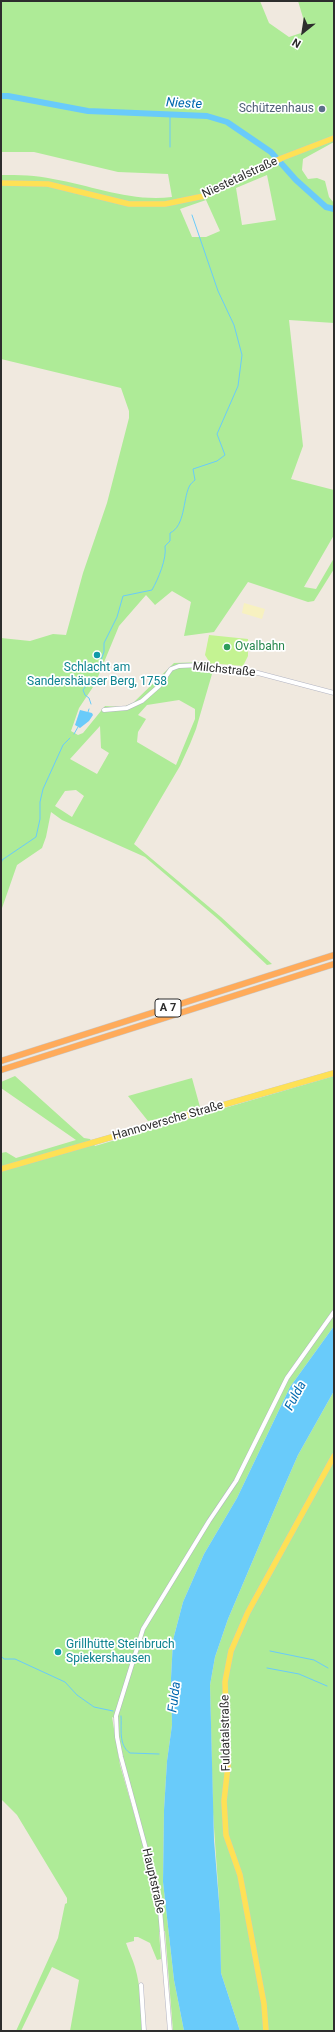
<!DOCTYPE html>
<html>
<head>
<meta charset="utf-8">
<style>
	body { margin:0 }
	#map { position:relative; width:335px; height:2032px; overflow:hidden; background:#f0e9df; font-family:Roboto,sans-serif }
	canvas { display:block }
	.frame { position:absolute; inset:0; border:2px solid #2d2d2d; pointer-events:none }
	.north { position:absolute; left:283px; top:12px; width:40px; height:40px; -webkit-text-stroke:3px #fff; paint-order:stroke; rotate:210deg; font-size:11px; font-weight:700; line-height:16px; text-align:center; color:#2d2d2d }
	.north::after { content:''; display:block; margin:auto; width:14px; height:18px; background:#2d2d2d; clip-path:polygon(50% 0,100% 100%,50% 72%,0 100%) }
</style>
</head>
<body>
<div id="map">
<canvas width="335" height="2032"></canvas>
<div class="frame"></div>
<div class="north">N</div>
</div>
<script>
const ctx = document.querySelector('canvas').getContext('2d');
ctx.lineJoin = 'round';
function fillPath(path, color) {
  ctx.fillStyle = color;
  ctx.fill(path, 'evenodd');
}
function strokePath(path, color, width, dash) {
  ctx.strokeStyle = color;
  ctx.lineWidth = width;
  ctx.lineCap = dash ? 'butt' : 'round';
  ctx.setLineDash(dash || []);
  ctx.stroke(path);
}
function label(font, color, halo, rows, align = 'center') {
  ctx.font = font + ' Roboto,sans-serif';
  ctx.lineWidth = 3.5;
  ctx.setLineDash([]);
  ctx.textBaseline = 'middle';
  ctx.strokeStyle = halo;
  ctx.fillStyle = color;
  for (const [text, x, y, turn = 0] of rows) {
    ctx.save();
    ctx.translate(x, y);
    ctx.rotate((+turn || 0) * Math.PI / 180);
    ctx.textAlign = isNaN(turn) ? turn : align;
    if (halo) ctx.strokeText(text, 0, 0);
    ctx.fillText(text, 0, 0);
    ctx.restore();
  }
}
const green = new Path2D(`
	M1,1H260L269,23L289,37L307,31L298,1H334V142L303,159L302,170L308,179L317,178L325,181L329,197L334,203V323L289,320L303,446L291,479L334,490V535L304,587L316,589L334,558V569L314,601L308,602L248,582L214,632L184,636L191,602L172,591L155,605L146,595L119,626L95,684L79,708L71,731L78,735L83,733L105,706L123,707L133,703L174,663L203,662L219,665L217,671L212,674L196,729L190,744L180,766L134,844L221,917L272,964L267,965L218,919L145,857L62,820L51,812L46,837L42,848L17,865L1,911V638L30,641L53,634L66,635L83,573L107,503L129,418V411L121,388L1,359V175C19,175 36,175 53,179C94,186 130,202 172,197L168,174L118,172L34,152H1ZM267,175L276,220L242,225L236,188ZM206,200L220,231L206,237H192L180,209ZM179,700L195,709V719L176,765L137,742L138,732L146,719L138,715L147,705ZM100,726L101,748L109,753L97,774L70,759ZM76,790L84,796L72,817L55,806L65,791Z
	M15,1076L84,1138L90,1139L95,1146L334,1076V1326L290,1387L237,1498L204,1554L183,1602L173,1640L171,1678L172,1725L167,1761L164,1810L163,1882L174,1980L184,2031H173L165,1931L159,1932L161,1959L157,1960L150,1943L138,1937H134V1941L126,1943C129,1952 133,1960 135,1967C141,1987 141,2010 142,2031H70L79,1980L52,1967L21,2031H16L58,1938L65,1904L67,1903V1898L17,1815L1,1799V1153L6,1152L16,1158L76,1140L1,1088V1082ZM112,1717L114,1718L122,1760L158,1884L156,1890L120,1765Z
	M192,1078L200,1107L155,1120L148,1121L128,1096Z
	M334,1391V2031H240L221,1973L220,1914L213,1813L210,1685L215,1657L228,1619L281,1494L298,1455Z`);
const sand = new Path2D(`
	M244,603L265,609L262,619L242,613Z`);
const pitch = new Path2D(`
	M209,635L248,639V656L243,666L210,663L205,655Z`);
const water = new Path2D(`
	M80,710L92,713L93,715L89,721L80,728L75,725Z
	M334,1326V1391L298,1455L281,1494L228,1619L215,1657L210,1685L214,1840L220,1914L221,1973L240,2031H184L174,1980L163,1882L164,1810L167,1761L172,1725L171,1678L173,1640L183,1602L204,1554L237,1498L290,1387Z`);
const stream = new Path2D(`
	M170,147V114
	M98,668L104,652V643L117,617L123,596L152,590C158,579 167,559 165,546L170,541V533C185,526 183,500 189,487C190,484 193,482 195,480L193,469L217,461L225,455L217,434L238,386L242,355L234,325L218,291L192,215
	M91,704L89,698L85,695L83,690L92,678
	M88,712L89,709
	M74,734L78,727
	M1,865L2,860L36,837L40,819V802L43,789L63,745L70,738
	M270,1651L314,1660L328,1668
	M1,1656L4,1659H15L65,1682L77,1695L94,1707L113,1711
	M267,1668L299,1674L327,1686
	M121,1716C122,1728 118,1745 130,1753L159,1754`);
const river = new Path2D(`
	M1,96H8L88,111L207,116L227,122L271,152L296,180L326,207L334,209`);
const minor = new Path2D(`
	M104,710L127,708L142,701L159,686L171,669L179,666L201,665L258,673L334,693
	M141,1985L144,2031
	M170,2031L159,1897L121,1757L117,1737L116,1716L143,1629L209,1521L236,1481L287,1378L334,1312`);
const major = new Path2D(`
	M1,183L48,184L129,204H165L204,196L282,158L334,138
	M1,1169L334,1073
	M266,2031L264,2004L240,1875L226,1835L224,1801L228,1766L225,1682L231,1651L248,1612L334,1456`);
const highway = new Path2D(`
	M1,1061L334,955
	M1,1070L334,964`);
const markers = [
	[322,109,4,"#5c6f8a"],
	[227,647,4,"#2e9e5b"],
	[97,655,4,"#0f9aa8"],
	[58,1652,4,"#0f9aa8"]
];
const shields = [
	[168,1008,26]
];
const shieldNames = [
	["A 7",168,1008]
];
const serviceNames = [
	["Schützenhaus",314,109]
];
const streetNames = [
	["Niestetalstraße",240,178,-25],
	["Milchstraße",224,670,6],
	["Hannoversche Straße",168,1121,-16],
	["Fuldatalstraße",226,1733,-91],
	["Hauptstraße",153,1881,77]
];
const leisureNames = [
	["Ovalbahn",235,647]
];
const cultureNames = [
	["Schlacht am",97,668],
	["Sandershäuser Berg, 1758",97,682],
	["Grillhütte Steinbruch",66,1645,"left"],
	["Spiekershausen",66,1659,"left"]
];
const waterNames = [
	["Nieste",184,104,3],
	["Fulda",296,1396,-62],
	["Fulda",175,1697,-83]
];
fillPath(green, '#aeeb97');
fillPath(sand, '#f7f1c0');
fillPath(pitch, '#c4f392');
fillPath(water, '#69cbfa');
strokePath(stream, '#69cbfa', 1);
strokePath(river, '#69cbfa', 6);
strokePath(minor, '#b3b4c2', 5);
strokePath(major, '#c8c8c8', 6);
strokePath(highway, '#c8c8c8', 7);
strokePath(minor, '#fff', 4);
strokePath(major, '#fee155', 5.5);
strokePath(highway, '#ffab5a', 6);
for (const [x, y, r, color] of markers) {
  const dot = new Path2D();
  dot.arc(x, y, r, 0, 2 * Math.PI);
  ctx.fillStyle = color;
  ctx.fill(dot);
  strokePath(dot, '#fff', 1.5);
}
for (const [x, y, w] of shields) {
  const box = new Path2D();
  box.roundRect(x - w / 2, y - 9, w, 18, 3);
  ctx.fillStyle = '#fff';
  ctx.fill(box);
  strokePath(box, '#2d2d2d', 1);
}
label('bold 11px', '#2d2d2d', null, shieldNames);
label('12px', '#4e5e75', '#fff', serviceNames, 'right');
label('12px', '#2d2d2d', '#fff', streetNames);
label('12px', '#27864d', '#fff', leisureNames, 'left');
label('12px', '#0d838f', '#fff', cultureNames);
label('italic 13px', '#0068ae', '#fff', waterNames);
</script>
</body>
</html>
